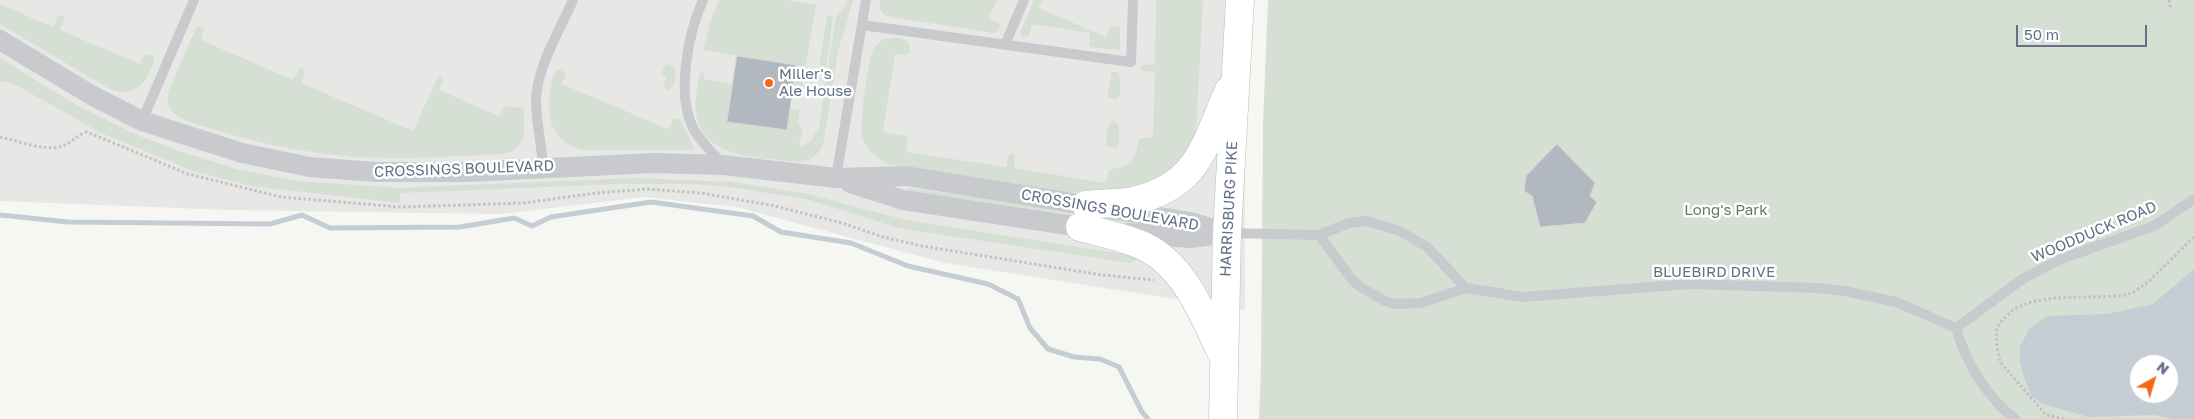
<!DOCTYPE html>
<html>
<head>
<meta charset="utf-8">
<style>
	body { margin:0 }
	#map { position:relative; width:2194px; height:419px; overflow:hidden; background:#f6f7f2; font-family:"Golos Text",sans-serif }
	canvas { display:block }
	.north { position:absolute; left:2129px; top:354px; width:50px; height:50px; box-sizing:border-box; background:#fff; border:1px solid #c0c6cf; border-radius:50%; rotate:39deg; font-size:14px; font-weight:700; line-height:20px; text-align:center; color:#627187 }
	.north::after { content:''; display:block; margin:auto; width:18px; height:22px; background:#f56a14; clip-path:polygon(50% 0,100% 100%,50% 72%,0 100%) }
	.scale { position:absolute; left:2016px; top:25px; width:131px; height:22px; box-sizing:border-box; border:2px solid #627187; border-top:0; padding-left:6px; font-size:15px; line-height:18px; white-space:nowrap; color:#627187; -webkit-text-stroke:4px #fff; paint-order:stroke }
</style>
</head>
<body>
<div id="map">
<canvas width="2194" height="419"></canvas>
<div class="north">N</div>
<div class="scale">50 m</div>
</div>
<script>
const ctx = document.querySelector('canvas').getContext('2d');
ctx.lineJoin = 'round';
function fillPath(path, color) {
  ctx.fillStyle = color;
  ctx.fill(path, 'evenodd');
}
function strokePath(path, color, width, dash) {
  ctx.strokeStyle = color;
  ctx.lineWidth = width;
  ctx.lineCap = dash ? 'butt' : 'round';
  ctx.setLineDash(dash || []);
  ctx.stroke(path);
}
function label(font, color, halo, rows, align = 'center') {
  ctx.font = font + ' "Golos Text",sans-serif';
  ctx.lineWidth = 5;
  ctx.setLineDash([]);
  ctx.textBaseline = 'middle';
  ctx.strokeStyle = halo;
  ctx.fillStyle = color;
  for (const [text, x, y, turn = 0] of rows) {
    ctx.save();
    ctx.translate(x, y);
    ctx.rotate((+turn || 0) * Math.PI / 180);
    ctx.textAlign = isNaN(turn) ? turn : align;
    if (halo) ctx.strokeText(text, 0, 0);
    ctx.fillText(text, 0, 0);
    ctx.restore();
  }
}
const built = new Path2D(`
	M0,0H1244L1245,310L945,263L736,207L644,197L501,214L228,210L0,201Z`);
const green = new Path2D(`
	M719,0H787L816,5L802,87L793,85L796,65L703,50L710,23Z
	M847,0H853L838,51L823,145C817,155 811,162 798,162C763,157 703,160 696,114C694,100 698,85 700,72L704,73V79L733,84L728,122L787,130L790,109L800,110L798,123L803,133L799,143L801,147L811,141L819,127L836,16L845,7Z
	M880,0H997L989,18L1001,25L998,31L993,33L891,17C882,15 878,10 880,0Z
	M1034,0H1042L1039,8L1106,37L1111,26L1120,27V50L1089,47L1090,33L1032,24L1029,36L1022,37L1020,33Z
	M1156,0H1203L1196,133L1192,150L1159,185L1092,193L1067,192L888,164C876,158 866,150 862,137C859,126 868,61 873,50C879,37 899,34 909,43L910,51L907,55L895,54L883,132L906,136L908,140L906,152L1006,167L1008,156L1012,153L1015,155L1014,168L1106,183L1109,170C1132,165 1135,162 1139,139L1153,137L1155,72L1143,71L1140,68L1144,64L1155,65Z
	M1268,0H2194V419H1259L1261,368L1263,122ZM2139,364H2169V394H2139Z
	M0,4L53,27L58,17L62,15L65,17L60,30L140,64L145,54L154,56C155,62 152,66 150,71C141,90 128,97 108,88L0,24Z
	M827,15L833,16L826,70L819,69Z
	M197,26L204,28L201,40L293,80L299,68H303L305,74L301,83L413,131L439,75L442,77L443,80L439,90L499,116L505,106L522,108L524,111C525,129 526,150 503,154C455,156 407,160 359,157C310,154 260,144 213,129C194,123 160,118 169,90Z
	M0,58L78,106L142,137L176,150L236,169L298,181L399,188L635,178L732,182L808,194L905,220L1142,257L1130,263L924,232L895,227L810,200L730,187L696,184H619L400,193V203L252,186L196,172L101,133L16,85L5,81L0,83Z
	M666,64L674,66C677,73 675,86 669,91L663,86L667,76L661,74Z
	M558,69L566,73L562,84L668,129L674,118L680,119L694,148L691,150H584C551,143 545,116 551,86C552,80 553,73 558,69Z
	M1112,72H1118L1120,76V96L1115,100L1107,97Z
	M1113,120L1119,125V144L1116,148L1108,147C1104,141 1107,124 1113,120Z
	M909,188L1161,224V227L909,191L907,189Z`);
const water = new Path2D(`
	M2194,269V419H2175L2153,415L2089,417L2042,404L2031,395L2025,380L2020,362V347L2029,329L2048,316L2107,314L2153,304ZM2139,364H2169V394H2139Z`);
const stream = new Path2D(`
	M0,215L68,222L270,224L302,215L330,228L460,227L514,218L532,226L551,217L651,202L753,216L781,232L851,243L908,266L988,284L1018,299L1030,328L1048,349L1074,357L1100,359L1119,367L1142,412L1148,419`);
const building = new Path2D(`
	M737,56L796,65L787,130L727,122Z
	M1557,144L1595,183L1590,196L1597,202L1585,223L1540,227L1532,196L1524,191L1526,176Z`);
const path = new Path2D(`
	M2169,0L2171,10
	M0,137C15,140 44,151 59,147C70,145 76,135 87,132L188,174L281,197L400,207L524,203L597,193L647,189L701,193L775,206L842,223L883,237L922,246L1102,275L1154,280
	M2064,419L2046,415L2000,362L1997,348L1996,331L2002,320L2014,309L2031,302L2053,298L2121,296L2134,292L2148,282L2194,237`);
const service = new Path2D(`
	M703,0C688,34 676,94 693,128C700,142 713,153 723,164
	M862,25L1131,62L1133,0
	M1005,45L1024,0
	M142,121L194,0
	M543,167C542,145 536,123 536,101C536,69 560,30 573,0
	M836,178L866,0
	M1228,233L1319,235L1349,223L1367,221L1400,231L1427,247L1466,288
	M1319,235L1350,277L1359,286L1383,300L1395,304L1421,303L1466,288L1523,297L1689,284L1817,288L1845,291L1896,302L1956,328
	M1956,328L2024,278L2061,259L2154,226L2194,199
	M1956,328C1966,363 1986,396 2015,419`);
const minor = new Path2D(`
	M0,40L93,96L142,121L242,153L310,167L376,172H467L654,163L724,165L836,178L906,176L1191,222L1227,233
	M850,183L903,200L1094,229
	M1127,233L1190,238L1223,234`);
const primary = new Path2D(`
	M1086,205C1101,203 1118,204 1133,201C1199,186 1204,146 1229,90
	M1080,227C1098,232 1118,236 1136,243C1183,260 1201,311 1221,352
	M1223,419L1227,233L1240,0`);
const markers = [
	[769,83,5,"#f56a14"]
];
const poiNames = [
	["Miller's",779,74],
	["Ale House",779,91]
];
const streetNames = [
	["CROSSINGS BOULEVARD",464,169,-2],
	["HARRISBURG PIKE",1229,209,-87],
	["CROSSINGS BOULEVARD",1110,210,10],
	["WOODDUCK ROAD",2094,232,-23],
	["BLUEBIRD DRIVE",1714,272]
];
const parkNames = [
	["Long's Park",1726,210]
];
fillPath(built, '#e7e7e6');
fillPath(green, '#d6dfd3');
fillPath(water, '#c5cdd4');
strokePath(stream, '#c5cdd4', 5);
fillPath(building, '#b2b8bf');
strokePath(building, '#d7d8d5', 1);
strokePath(primary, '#babdc1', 29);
strokePath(path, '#c0c2c4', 3, [2.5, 2.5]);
strokePath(service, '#c8cace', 10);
strokePath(minor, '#c8cace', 20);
strokePath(primary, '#fff', 28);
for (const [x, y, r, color] of markers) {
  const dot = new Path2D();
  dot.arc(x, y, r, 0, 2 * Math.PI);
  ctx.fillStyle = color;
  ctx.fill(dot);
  strokePath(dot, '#fff', 2);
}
label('15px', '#627187', '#fff', poiNames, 'left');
label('15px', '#627187', '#fff', streetNames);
label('15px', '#637d62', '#fff', parkNames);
</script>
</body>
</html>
